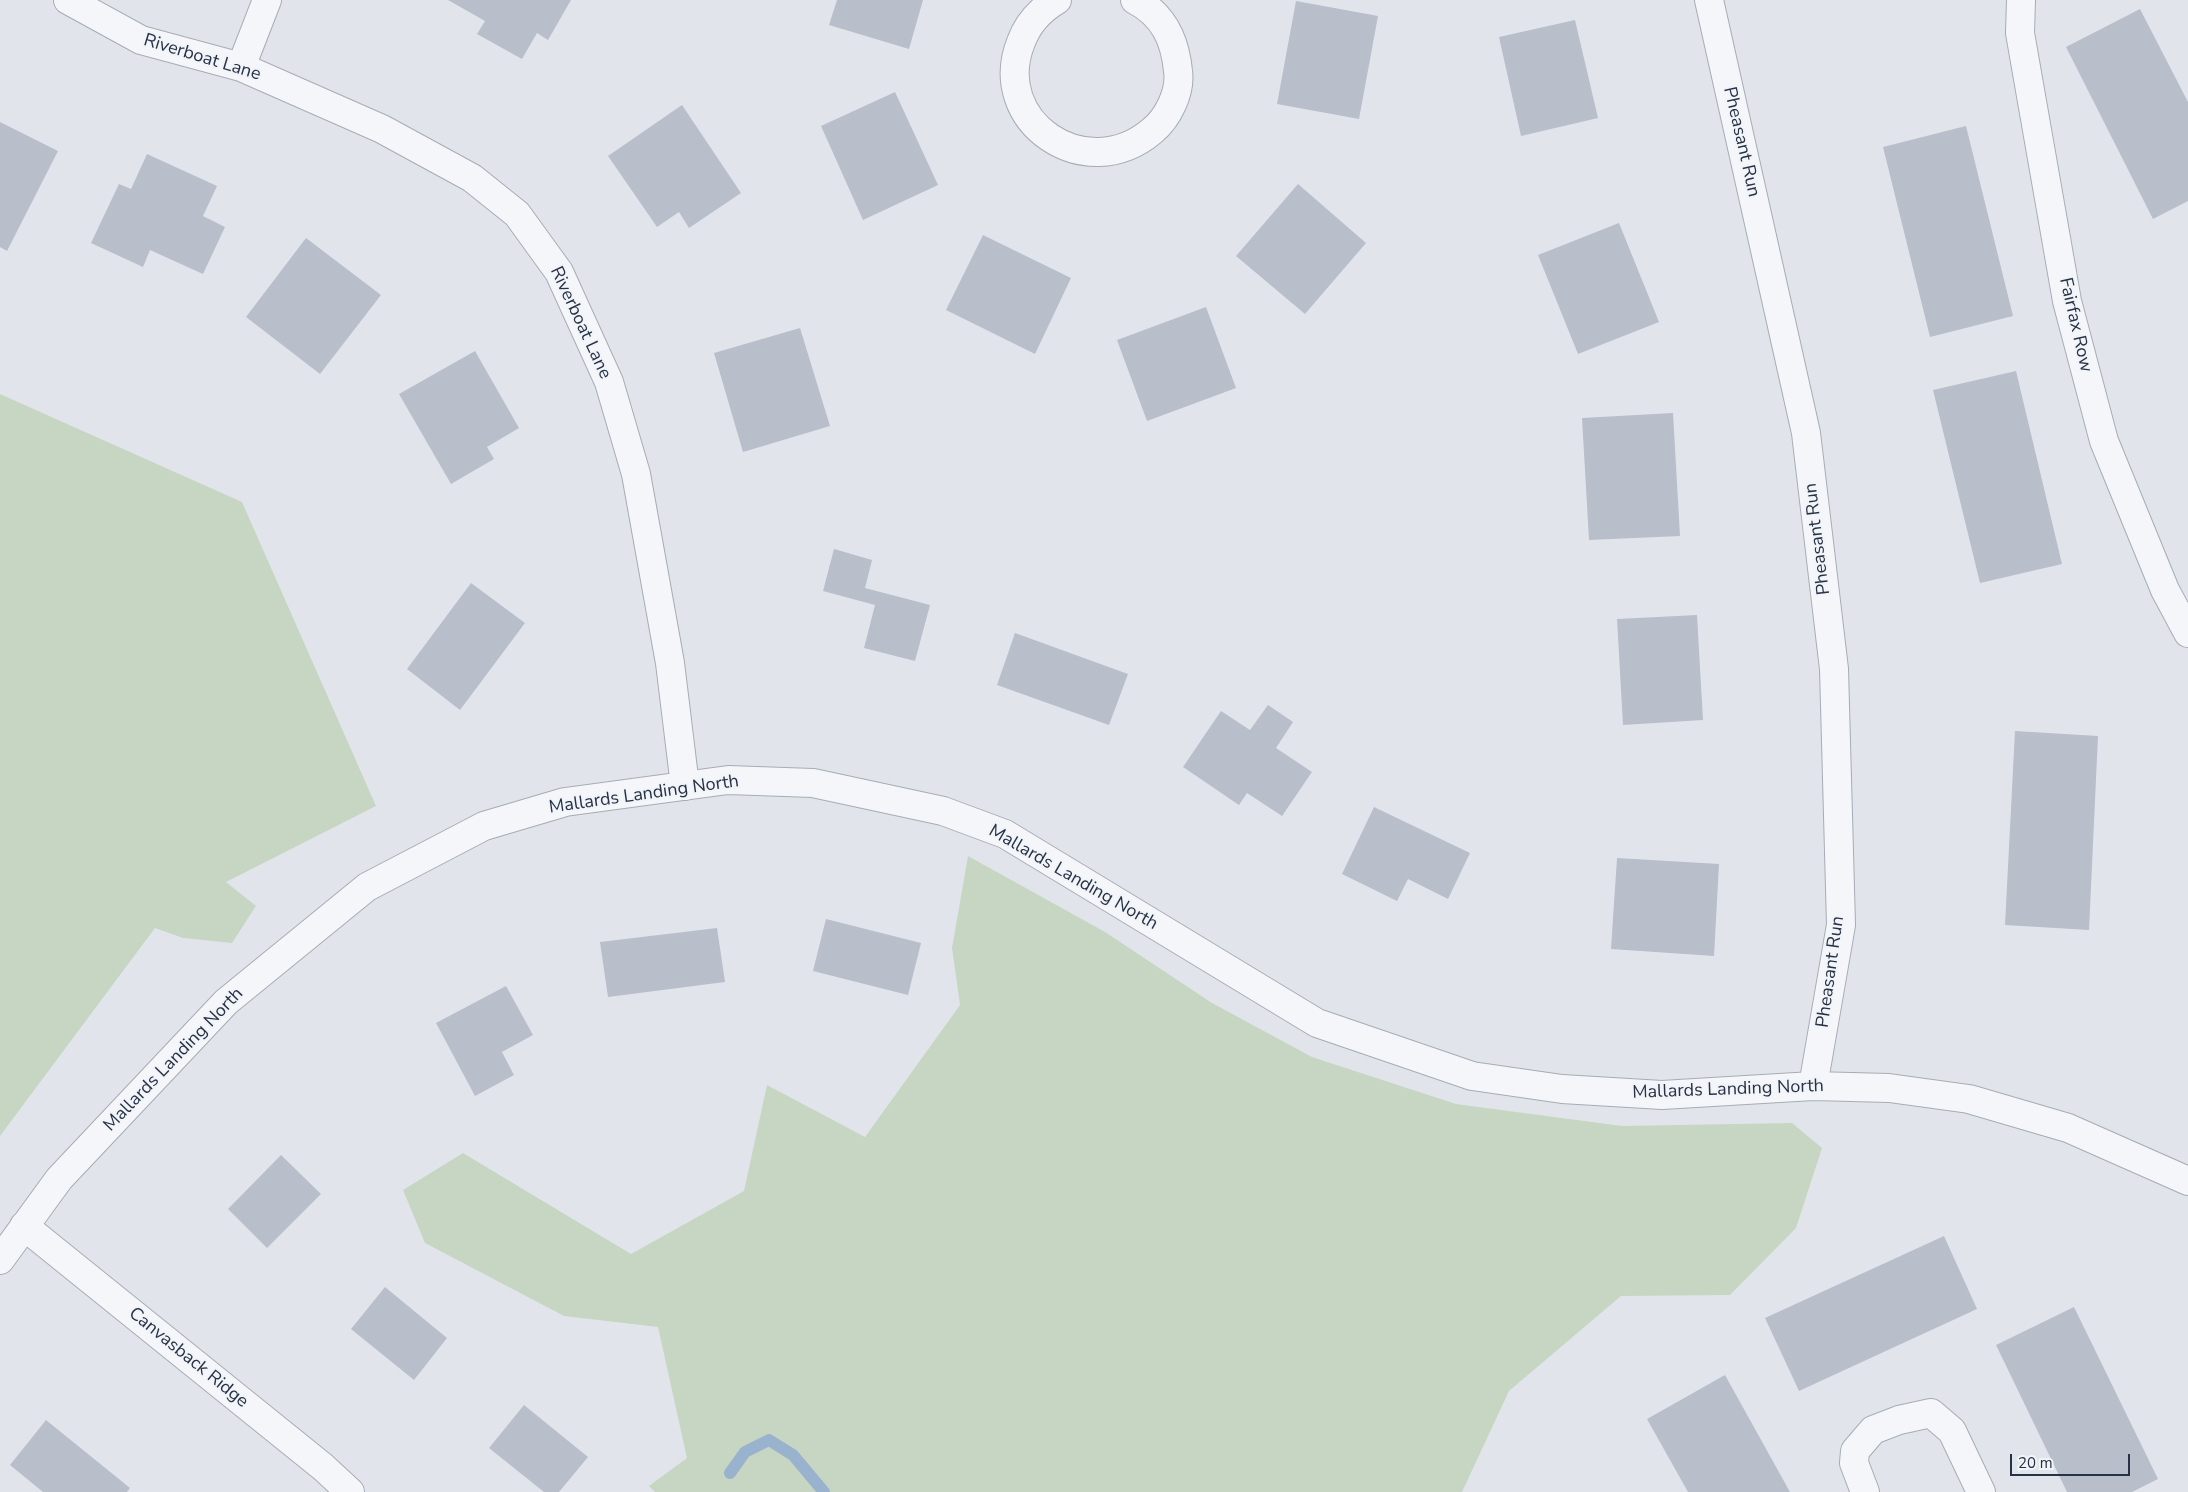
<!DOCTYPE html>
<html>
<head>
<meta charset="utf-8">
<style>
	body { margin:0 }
	#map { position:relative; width:2188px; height:1492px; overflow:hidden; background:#e1e5eb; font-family:"Nunito Sans",sans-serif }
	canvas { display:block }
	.scale { position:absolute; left:2010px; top:1454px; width:120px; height:22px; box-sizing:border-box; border:2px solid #283245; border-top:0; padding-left:6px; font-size:15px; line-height:18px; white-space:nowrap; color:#283245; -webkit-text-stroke:4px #f1f4f8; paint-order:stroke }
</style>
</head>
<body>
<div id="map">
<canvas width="2188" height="1492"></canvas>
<div class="scale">20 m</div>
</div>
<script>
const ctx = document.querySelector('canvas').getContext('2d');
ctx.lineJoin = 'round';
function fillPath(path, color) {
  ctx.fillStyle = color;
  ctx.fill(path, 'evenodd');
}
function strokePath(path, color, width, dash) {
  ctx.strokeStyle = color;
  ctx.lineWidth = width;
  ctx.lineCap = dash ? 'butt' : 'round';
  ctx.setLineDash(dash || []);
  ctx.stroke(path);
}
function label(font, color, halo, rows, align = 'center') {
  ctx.font = font + ' "Nunito Sans",sans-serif';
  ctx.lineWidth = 4;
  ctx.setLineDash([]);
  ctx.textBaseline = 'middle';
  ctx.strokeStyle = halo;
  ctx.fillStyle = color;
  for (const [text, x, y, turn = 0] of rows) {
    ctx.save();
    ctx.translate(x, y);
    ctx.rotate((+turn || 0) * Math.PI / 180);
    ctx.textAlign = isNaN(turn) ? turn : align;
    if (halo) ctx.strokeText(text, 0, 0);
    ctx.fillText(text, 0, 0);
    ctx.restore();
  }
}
const green = new Path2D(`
	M0,394L242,502L376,806L226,882L256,906L232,943L183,938L155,928L0,1136Z
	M968,856L1105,932L1212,1003L1312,1057L1456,1104L1622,1126L1792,1123L1822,1148L1796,1228L1730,1295L1621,1296L1509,1391L1462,1492H655L649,1486L687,1458L658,1327L564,1316L425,1243L403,1190L463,1153L631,1254L744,1191L767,1085L865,1137L960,1005L952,948Z`);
const stream = new Path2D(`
	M730,1473L745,1452L769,1440L793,1455L824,1492`);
const building = new Path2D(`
	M448,0H571L548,40L537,33L522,59L477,34L485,21Z
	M837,0H923L909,49L829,25Z
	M1296,1L1378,16L1359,119L1277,104Z
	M2140,9L2188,102V201L2153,219L2066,47Z
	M1575,20L1598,118L1521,136L1499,37Z
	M895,92L938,185L863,220L821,126Z
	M682,105L741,193L689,228L679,212L657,227L608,156Z
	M0,122L58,151L7,251L0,247Z
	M1966,126L2013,316L1930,337L1883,147Z
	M147,154L217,186L203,216L225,227L203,274L150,250L143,267L91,243L119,184L131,189Z
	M1298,184L1366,243L1305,314L1236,256Z
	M1619,223L1659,322L1578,354L1538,255Z
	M983,235L1071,278L1035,354L946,310Z
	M306,238L381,295L320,374L246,317Z
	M1206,307L1236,388L1147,421L1117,340Z
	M800,328L830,426L743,452L714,353Z
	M475,351L519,428L487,447L494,459L451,484L399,394Z
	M2016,371L2062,564L1980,583L1933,390Z
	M1673,413L1680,536L1589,540L1582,418Z
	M834,549L872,560L865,588L930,605L915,661L864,648L875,605L823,591Z
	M471,583L525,623L460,710L407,669Z
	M1697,615L1703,720L1623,725L1617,619Z
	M1015,633L1128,674L1109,725L997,685Z
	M1268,705L1293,722L1276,748L1312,772L1282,816L1247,793L1239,805L1183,767L1221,711L1250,730Z
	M2015,731L2098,736L2089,930L2005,925Z
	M1374,807L1470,853L1448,899L1408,879L1397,901L1342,874Z
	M1617,858L1719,864L1714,956L1611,949Z
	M826,919L921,943L908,995L813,971Z
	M717,928L725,982L608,997L600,942Z
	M506,986L533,1035L502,1052L514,1075L475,1096L436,1023Z
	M281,1155L321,1194L267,1248L228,1209Z
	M1944,1236L1977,1309L1799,1391L1765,1318Z
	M385,1287L447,1338L414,1380L351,1329Z
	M2074,1307L2158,1479L2132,1492H2067L1996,1345Z
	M1725,1375L1790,1492H1688L1647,1419Z
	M524,1405L588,1457L559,1492H544L489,1448Z
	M46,1420L130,1488L127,1492H43L10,1465Z`);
const minor = new Path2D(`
	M68,0L141,40L241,67L382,129L472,178L517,214L559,272L609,382L636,474L670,663L685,786
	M1057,0C1040,10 1028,23 1021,42C989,122 1086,187 1152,131C1168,118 1181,92 1178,71C1175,40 1164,15 1135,0
	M1709,0L1806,433L1834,669L1841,925L1813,1086
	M2021,0L2020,33L2067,301L2104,441L2165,590L2188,633
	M241,67L267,0
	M24,1226L323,1467L350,1492
	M0,1260L59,1179L226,1002L367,887L484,826L565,802L728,780L813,783L943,811L1005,834L1317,1023L1472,1076L1562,1089L1662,1095L1813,1086L1889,1088L1969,1099L2068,1128L2188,1181
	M1865,1492L1854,1463L1855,1451L1873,1430L1899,1420L1931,1413L1952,1431L1981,1492`);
const streetNames = [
	["Riverboat Lane",202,58,17],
	["Pheasant Run",1741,142,77],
	["Riverboat Lane",580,323,65],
	["Fairfax Row",2075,325,77],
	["Pheasant Run",1818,539,-97],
	["Mallards Landing North",644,795,-8],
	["Mallards Landing North",1073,878,30],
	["Pheasant Run",1831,972,-82],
	["Mallards Landing North",174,1060,-46],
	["Mallards Landing North",1728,1090,-2],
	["Canvasback Ridge",188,1358,39]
];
fillPath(green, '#c7d6c2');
strokePath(stream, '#99b3ce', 12);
fillPath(building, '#b8beca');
strokePath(minor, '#a6acb6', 30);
strokePath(minor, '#f4f6f9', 28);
label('18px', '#283245', '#f1f4f8', streetNames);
</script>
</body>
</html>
